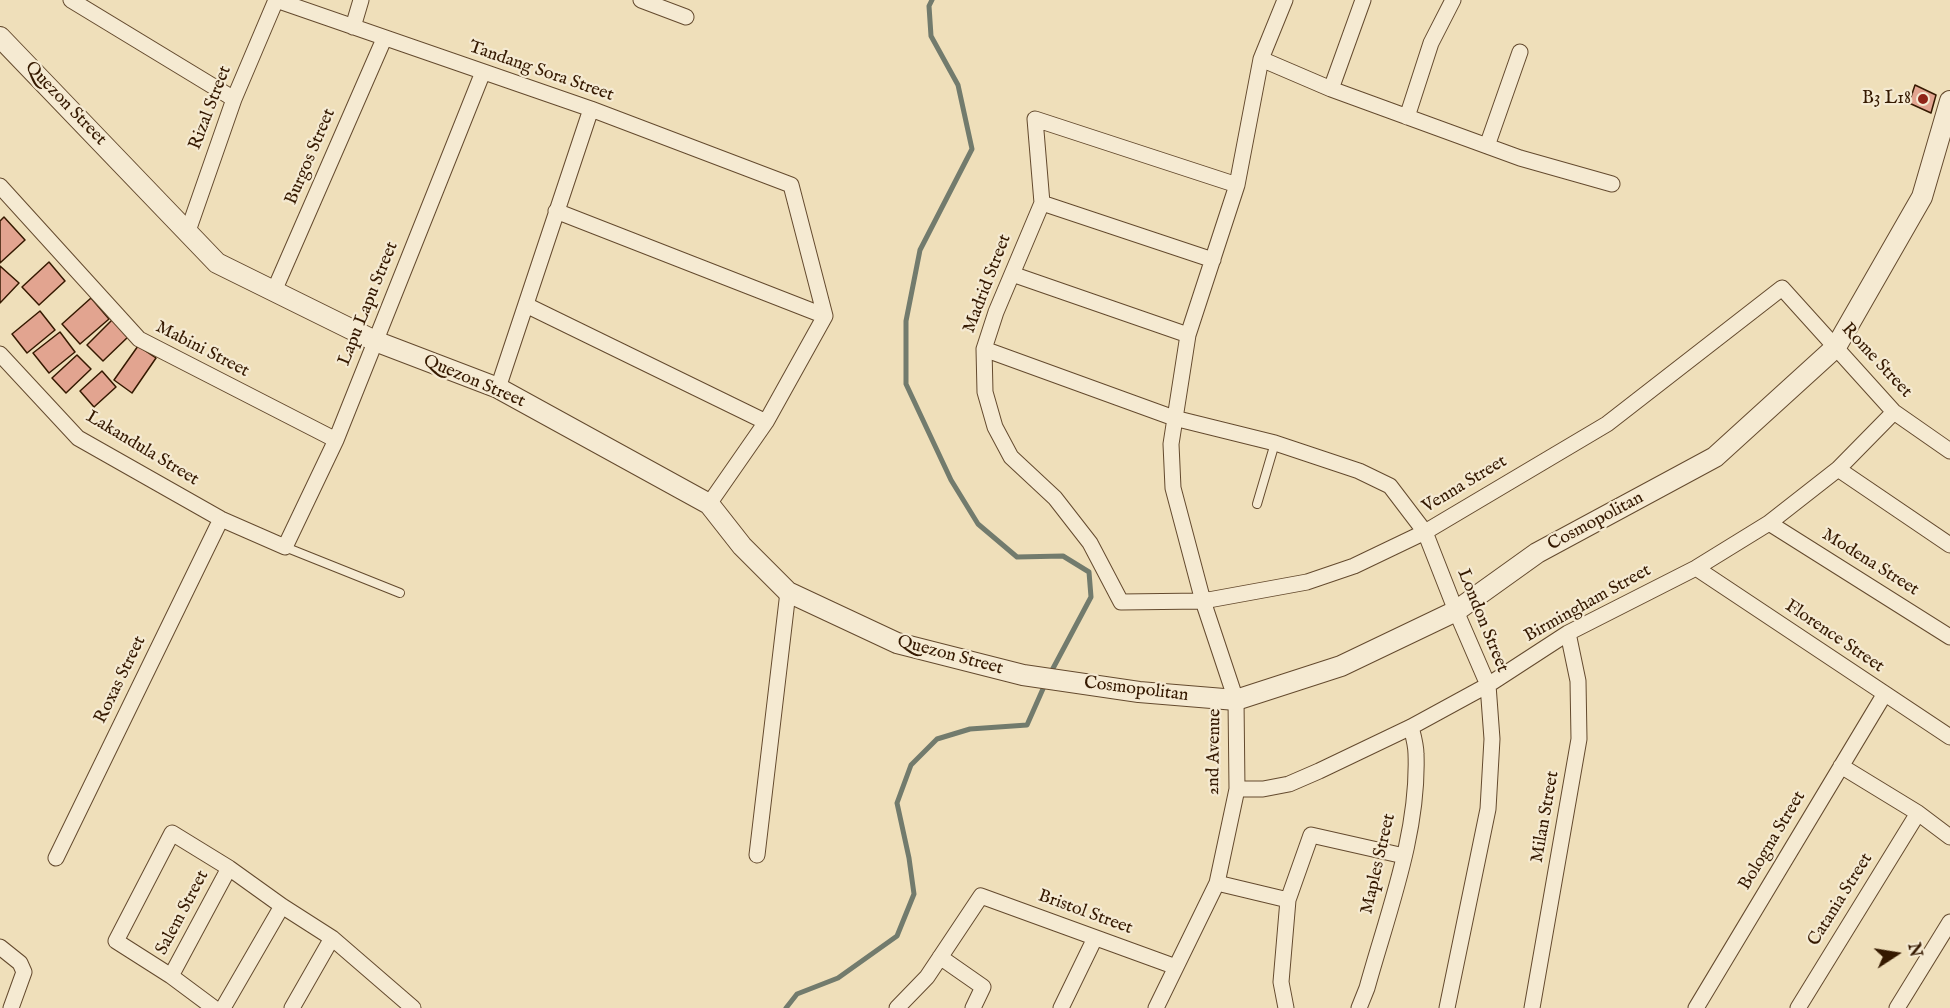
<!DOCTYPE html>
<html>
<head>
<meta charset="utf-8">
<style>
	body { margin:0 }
	#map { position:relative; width:1950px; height:1008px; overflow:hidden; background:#efdfba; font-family:"IM FELL English",serif }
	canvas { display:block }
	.north { position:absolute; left:1866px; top:924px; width:60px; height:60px; -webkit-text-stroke:4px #f5ead2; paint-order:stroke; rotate:78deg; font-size:16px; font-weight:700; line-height:24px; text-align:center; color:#351900 }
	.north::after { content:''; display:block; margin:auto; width:21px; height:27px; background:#351900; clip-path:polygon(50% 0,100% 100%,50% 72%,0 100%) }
</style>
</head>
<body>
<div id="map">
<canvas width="1950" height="1008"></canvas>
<div class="north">N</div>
</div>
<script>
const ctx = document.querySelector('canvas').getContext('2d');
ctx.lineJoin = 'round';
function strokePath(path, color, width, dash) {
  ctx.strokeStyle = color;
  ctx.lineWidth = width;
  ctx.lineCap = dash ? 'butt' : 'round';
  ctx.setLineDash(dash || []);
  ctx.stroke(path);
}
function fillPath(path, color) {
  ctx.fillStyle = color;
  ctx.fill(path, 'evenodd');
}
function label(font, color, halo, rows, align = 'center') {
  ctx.font = font + ' "IM FELL English",serif';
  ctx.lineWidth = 4.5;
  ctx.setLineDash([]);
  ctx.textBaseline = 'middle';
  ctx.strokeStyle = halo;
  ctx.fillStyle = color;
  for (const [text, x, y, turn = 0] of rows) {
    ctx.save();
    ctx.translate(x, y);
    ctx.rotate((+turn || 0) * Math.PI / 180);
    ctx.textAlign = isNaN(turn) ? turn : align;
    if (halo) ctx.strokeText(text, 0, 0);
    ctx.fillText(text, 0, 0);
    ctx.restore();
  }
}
const stream = new Path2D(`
	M932,0L929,6L931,36L958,85L972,149L920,250L906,321V384L951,480L978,524L1017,557L1063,556L1089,572L1091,597L1050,674
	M786,1008L797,994L838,978L897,936L914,894L909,858L897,803L911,765L937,739L970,729L1027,725L1046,682`);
const building = new Path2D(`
	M1915,85L1936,95L1931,113L1909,103Z
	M4,217L25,240L0,263V221Z
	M49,262L65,281L39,305L22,287Z
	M0,266L19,283L0,303Z
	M91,298L109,319L80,344L62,324Z
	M40,311L55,330L27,353L12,334Z
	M114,318L130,335L103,361L87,345Z
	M60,332L75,352L49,373L33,353Z
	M138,346L156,358L132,393L114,380Z
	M77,355L91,369L66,393L52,378Z
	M102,371L116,387L94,407L80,391Z`);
const service = new Path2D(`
	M1257,504L1275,443
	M285,547L400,593`);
const minor = new Path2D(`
	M71,0L234,99
	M276,0L591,109L791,185L825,316L766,422L709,504
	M641,0L686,17
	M353,27L361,0
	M1261,59L1285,0
	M1331,89L1363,0
	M1407,117L1431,43L1453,0
	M1487,146L1520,52
	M1237,185L1035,119L1042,203L996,312L984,349L985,392L995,427L1011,457L1055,498L1090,543L1121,602L1203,601L1307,582L1354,566L1425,532L1607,424L1782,288L1894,412L1950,451
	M0,186L139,339L336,440
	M1042,203L1213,260
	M556,211L825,316
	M188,231L234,99L276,0
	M1012,274L1188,335
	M274,291L384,39
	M526,305L766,422
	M984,349L1174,418L1275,443L1359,471L1390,486L1425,532L1456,611L1488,685L1492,739L1488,809L1447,1008
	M0,354L78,438L221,519L285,547L336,440L483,72
	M498,388L591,109
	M1838,469L1950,545
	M1769,523L1950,637
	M1696,568L1950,737
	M1841,766L1918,813L1950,837
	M1237,789H1263L1289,784L1319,771L1411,727L1488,685L1568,633L1696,568L1769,523L1838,469L1894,412
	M757,855L788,592
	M56,858L221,519
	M1217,883L1288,900
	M0,947L20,963L24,972L11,1008
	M940,957L983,987L973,1008
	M171,976L229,868
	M214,1008L171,976L116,941L172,833L229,868L282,906L332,938L413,1008
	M223,1008L282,906
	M292,1008L332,938
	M897,1008L927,977L981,896L1176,967
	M1061,1008L1095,938
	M1156,1008L1217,883L1237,789L1236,700L1203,601L1173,488L1171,444L1188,335L1237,185L1261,59L1331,89L1520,158L1612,184
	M1286,1008L1281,982L1288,900L1311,835L1404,856
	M1359,1008L1367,988C1388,912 1419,833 1416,754C1416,745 1413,735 1411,727
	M1532,1008L1579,739L1578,681L1568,633
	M1696,1008L1884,695
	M1798,1008L1918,813
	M1897,1008L1950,922`);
const tertiary = new Path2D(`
	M0,37L217,263L375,341L498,388L709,504L742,546L788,592L897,643L1023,675L1139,692L1236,700L1341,666L1456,611L1537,553L1715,457L1836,347L1922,197L1950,101`);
const markers = [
	[1923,99,6,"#8f2418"]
];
const streetNames = [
	["Tandang Sora Street",541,72,19],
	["Quezon Street",65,104,46],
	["Rizal Street",211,108,-69],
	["Burgos Street",311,157,-67],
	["Madrid Street",988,284,-69],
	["Lapu Lapu Street",369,304,-68],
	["Mabini Street",202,350,27],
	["Rome Street",1876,361,47],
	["Quezon Street",474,382,23],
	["Lakandula Street",142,449,31],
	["Venna Street",1465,485,-31],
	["Cosmopolitan",1596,522,-28],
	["Modena Street",1870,563,32],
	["Birmingham Street",1588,604,-29],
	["London Street",1482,621,68],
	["Florence Street",1834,637,34],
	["Quezon Street",950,656,15],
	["Roxas Street",121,680,-64],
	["Cosmopolitan",1136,690,7],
	["2nd Avenue",1215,752,-89],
	["Milan Street",1546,817,-80],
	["Bologna Street",1773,841,-59],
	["Maples Street",1379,864,-77],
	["Catania Street",1841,900,-58],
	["Salem Street",183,913,-62],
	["Bristol Street",1085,913,20]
];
const poiNames = [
	["B3 L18",1911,99]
];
strokePath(stream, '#727b6d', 5);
fillPath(building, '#e2a490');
strokePath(building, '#351900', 1.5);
strokePath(service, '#644a2e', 10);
strokePath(minor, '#644a2e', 17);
strokePath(tertiary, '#644a2e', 22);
strokePath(service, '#f5ead2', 8);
strokePath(minor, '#f5ead2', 15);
strokePath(tertiary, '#f5ead2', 20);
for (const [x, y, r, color] of markers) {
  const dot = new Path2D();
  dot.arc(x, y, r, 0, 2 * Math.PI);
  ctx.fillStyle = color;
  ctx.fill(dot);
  strokePath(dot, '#f5ead2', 2);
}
label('18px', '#351900', '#f5ead2', streetNames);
label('18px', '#351900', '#f5ead2', poiNames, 'right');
</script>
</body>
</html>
